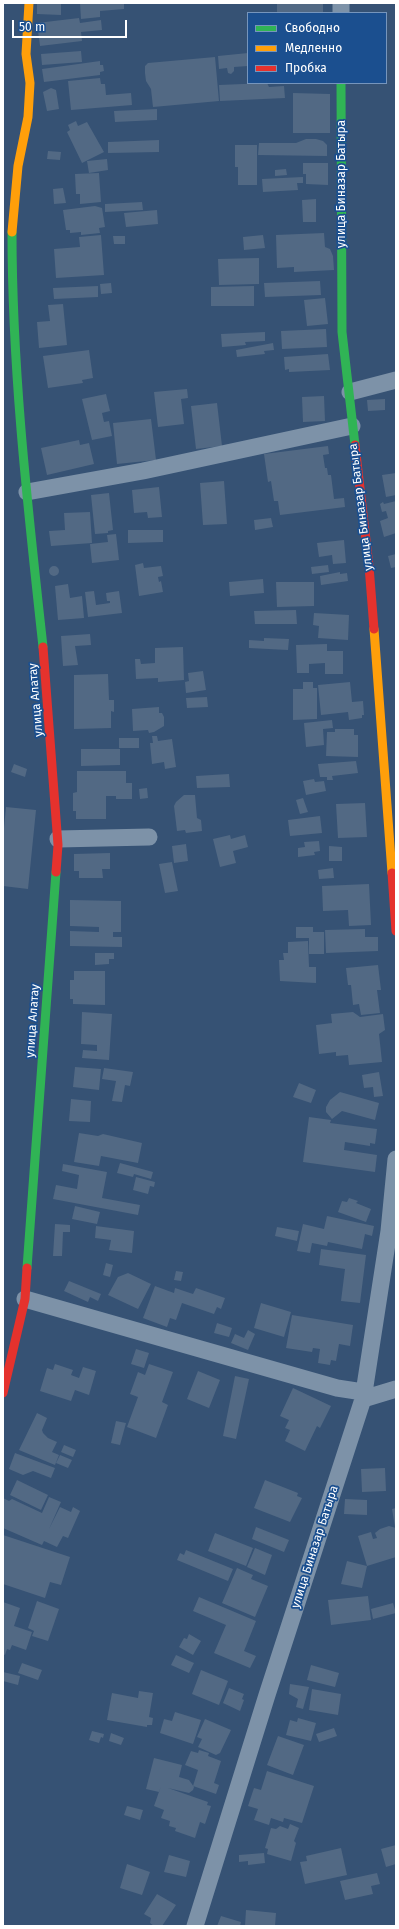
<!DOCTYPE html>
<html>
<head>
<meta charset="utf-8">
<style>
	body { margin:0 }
	#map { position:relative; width:399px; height:1929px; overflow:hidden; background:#365274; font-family:"Fira Sans",sans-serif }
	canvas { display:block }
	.frame { position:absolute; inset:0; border:4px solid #fff; pointer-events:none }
	.legend { position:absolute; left:247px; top:12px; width:140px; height:72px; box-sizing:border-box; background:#1b4f8f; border:1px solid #7695bc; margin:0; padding:5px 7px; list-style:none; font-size:12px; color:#fff }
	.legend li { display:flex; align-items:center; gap:8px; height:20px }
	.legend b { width:20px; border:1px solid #7695bc }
	.scale { position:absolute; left:12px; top:20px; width:115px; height:18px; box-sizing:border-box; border:2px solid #fff; border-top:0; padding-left:5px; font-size:12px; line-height:14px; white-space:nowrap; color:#fff; -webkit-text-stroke:3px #1b4f8f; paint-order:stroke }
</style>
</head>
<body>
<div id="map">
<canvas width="399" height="1929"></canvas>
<div class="frame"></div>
<ul class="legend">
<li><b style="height:5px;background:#30b455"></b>Свободно</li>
<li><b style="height:5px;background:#ff9f0a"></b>Медленно</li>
<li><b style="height:5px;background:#e5322d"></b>Пробка</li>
</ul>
<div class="scale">50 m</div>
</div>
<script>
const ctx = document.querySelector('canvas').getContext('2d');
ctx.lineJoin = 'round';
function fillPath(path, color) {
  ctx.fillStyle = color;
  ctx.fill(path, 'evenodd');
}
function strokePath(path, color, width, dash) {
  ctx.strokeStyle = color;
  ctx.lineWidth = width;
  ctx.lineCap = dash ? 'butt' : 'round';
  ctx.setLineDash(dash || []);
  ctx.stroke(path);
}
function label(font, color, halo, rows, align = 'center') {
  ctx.font = font + ' "Fira Sans",sans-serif';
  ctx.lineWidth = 3.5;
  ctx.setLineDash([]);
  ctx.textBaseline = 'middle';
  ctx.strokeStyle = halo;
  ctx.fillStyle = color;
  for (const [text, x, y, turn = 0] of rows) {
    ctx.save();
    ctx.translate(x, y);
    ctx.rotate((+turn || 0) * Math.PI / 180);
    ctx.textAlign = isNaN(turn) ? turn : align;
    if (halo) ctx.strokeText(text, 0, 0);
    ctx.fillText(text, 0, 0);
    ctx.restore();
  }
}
const building = new Path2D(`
	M37,3L61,4V15L37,14Z
	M80,3H124V9L100,11V17L81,19Z
	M277,3H323V13H277Z
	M79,18L80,23L101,20L102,30L81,32L82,41L40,46L37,23Z
	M81,51L82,62L42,65L41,54Z
	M248,53V66L234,67V71L231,74L228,73L227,68L219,69L218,56Z
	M215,57L219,101L153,107L151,89L146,81L145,73V66L148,63Z
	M100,61V65H103L104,71L100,72V75L44,82L42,69Z
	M100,78L101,84H105L106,95L131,93L132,105L71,110L68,81Z
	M267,83L269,87L284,86L285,98L220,101L219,85Z
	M51,88L56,90L59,109L47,111L43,92Z
	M293,93L330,94V133H293Z
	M157,109V120L115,122L114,111Z
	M76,121L78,126L87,122L104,152L82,163L67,132L70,130L68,125Z
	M306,139H316L323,141L327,145V156L258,155L259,143H296Z
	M159,140V152L108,153V142Z
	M235,145H257V185H238V167H235Z
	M48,151L61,152L60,160L47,159Z
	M107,159L108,170L89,173L87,161Z
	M303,163H328V185L306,184V174H303Z
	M286,169L287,175L275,176V170Z
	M99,173L101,202L80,204V194H76L75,174Z
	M303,177V183H297L298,190L263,192L262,179Z
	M63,188L66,203L54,204L53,189Z
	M316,199V222H303L302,200Z
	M142,202L143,210L105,212V204Z
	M95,206L102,208L105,227L99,228L100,233L81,235V232L70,233V230H66L63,210Z
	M157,210L158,224L126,227L124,213Z
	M324,233L325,247L330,249L333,256L334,270L294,272V267L277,268L276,235Z
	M101,235L104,275L56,278L54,249L80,247L79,237Z
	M263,235L265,248L244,250L243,237Z
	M113,236H125V244H114Z
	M259,258V284L219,285L218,259Z
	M320,281L321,295L265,297L264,283Z
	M111,283L112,293L101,294L100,284Z
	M98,286V297L54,299L53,288Z
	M254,286V306H211V287Z
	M325,298L328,324L307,326L304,300Z
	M63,304L67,345L39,348L37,322L50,321L48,305Z
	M326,329L327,347L282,349L281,331Z
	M265,332V341L245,342L246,345L222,347L221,334Z
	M273,343L274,350L264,351L265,354L237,357L236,350Z
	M89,350L93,378L82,380L83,383L48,388L43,356Z
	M328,354L330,370L289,372V369L285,370L284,357Z
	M187,389L188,398L181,399L184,424L158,427L154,392Z
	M106,394L110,411L102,413L104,422L109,421L112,436L92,440L82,399Z
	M324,396L325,421L303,422L302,397Z
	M385,399V410L368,411L367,400Z
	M217,403L222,446L196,449L191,406Z
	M151,419L156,460L117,464L113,423Z
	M79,440L80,445L89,443L94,464L47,475L41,448Z
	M328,446L329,454L323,455L325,468H327L328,475H331L334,499L344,498L345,507L280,515L278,501H274L271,481L268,482L264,454Z
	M396,473V495L386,497L382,475Z
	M224,481L227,524L203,525L200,483Z
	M159,487L162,517L148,518L147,512L134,513L132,490Z
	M109,493L113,530L108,531V533L95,534L91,495Z
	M396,501V533L384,537L380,521L388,518L386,511L382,512L380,504L383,502L384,504Z
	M90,512L92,543L51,546L49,531L65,530L64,513Z
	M271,518L273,527L255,530L254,520Z
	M128,530H163V542L128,543Z
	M116,534L119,560L92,563L90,544L108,542L107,535Z
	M344,540L346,563L333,564L332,555L319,557L317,543Z
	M396,554V567L391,568L388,556Z
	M143,563L144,568L161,566L163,576L158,577L159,582L161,581L163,592L139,596L135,565Z
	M328,565L329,572L312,574L311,567Z
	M49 571a5 5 0 1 1 10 0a5 5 0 1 1-10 0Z
	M340,572V574L347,573L348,581L321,585L320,576Z
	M263,579L264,593L230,596L229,582Z
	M276,582H314V606L277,607Z
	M68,584L70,598L82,596L84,618L58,620L55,586Z
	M94,591L96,605L110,603V601H107L106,593L119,591L122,613L88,617L85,592Z
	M296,610L297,624H255L254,611Z
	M314,613L349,615L348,640L318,638L319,626L313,625Z
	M90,634L91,645L75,646L78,665L63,666L61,636Z
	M264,638L289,639L288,650L249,648V640L264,641Z
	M327,644V651H343V674H325V663L309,664V673H297L296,645Z
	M183,647L184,680L158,682V678L136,679L135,659H140L141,664L155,663V648Z
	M203,671L206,690L186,693L185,682L189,681L188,673Z
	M108,674L109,700H114V712L111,711V728L74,729V675Z
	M303,682H313V688H317V719L293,720V689H303Z
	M350,682L352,702L363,701L364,715H362V718L349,720L348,712L321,715L318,685Z
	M207,697L208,707L187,708L186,698Z
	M159,707V713H162L164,717V726L154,732L149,733L148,730L133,731L132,709Z
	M332,720L333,728L323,729L324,745L306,747L304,723Z
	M335,729H354V735H358V757L326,756L327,732H335Z
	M152,736H157L158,741L172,739L176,767L165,769L164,762L152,764L150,743H153Z
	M119,738H139V748H119Z
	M81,749H120V765L81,766Z
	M356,761L358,773L332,776L333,780H327V777H320L318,764Z
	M14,764L27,769L25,777L11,772Z
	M77,771H126V783H132V799H116V796H106V819H76V811H73V793L77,792Z
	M229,774L230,787L197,788L196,776Z
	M314,779L315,782L324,781L326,791L306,795L303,781Z
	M147,788L148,798L140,799L139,789Z
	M184,795H195L197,818L201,820L202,831L186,833L185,830L177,831L174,806L176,802Z
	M303,798L308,812L300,814L296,800Z
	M365,803L367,837L338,838L336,804Z
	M6,807L36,810L28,889L3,886V838Z
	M320,816L322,833L290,836L288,820Z
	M230,835L231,839L245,835L248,847L233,851L236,863L220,867L213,839Z
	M319,841L320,851L314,852L315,855L298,857V848L305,847L304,842Z
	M186,844L188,861L174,863L172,846Z
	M329,846L342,847V861H329Z
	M110,853V869H102L103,878H79V871H74V854Z
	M172,862L178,891L165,893L159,864Z
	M333,868L334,878L319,879L318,870Z
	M369,884L371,925L349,926L348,910L323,911L322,886Z
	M70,900L121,901V932H113V937H122V947L70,946V931L99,932V927L70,926Z
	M296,927H313V932H324V954H309V938H296Z
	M365,929V937H378V951L326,953L325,930Z
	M308,941L309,967H316V983L280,981L279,960H284L283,953H288V942Z
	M95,953H114V959H109V964L95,965Z
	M378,965L381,990H377L380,1013L361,1015L359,1004L353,1005L351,985H348L346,968Z
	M74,971H105V1005L73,1004V999H70V980H74Z
	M82,1012L112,1014L109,1060L82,1058L83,1050L97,1051V1045L81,1044Z
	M353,1012L360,1017L383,1014L385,1030L379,1034L382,1062L349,1065L348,1055L336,1056V1052L319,1054L316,1025L332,1023L331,1014Z
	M75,1067L101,1069L99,1090L73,1087Z
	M104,1068L133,1072L130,1086L125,1085L122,1102L112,1101L116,1081L102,1079Z
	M379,1072L383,1096L374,1097L373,1087L364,1088L362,1075Z
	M299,1083L316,1090L311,1103L293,1097Z
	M340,1092L379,1103L375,1120L342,1111L332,1119L326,1112V1107L330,1100Z
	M71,1099L91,1101L90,1122L69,1121Z
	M309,1117L331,1120L330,1123L377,1129L375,1144L370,1143V1146L345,1142L344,1150L377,1155L375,1172L303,1162Z
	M79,1133L98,1136L103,1134L142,1143L138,1163L101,1156L99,1166L74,1162Z
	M120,1163L153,1172L151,1179L134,1174L133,1177L117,1173Z
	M63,1164L107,1172L102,1198L140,1205L138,1215L53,1199L56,1185L77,1189L79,1175L62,1171Z
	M136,1177L155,1182L154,1187L150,1186L148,1194L133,1190Z
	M349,1198L358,1201L356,1203L371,1209L366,1222L338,1212L342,1201L347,1202Z
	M75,1206L100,1212L97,1224L72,1219Z
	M327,1216L374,1226L372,1236L365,1234L362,1249L328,1242L327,1246L312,1243L310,1253L297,1251L303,1224L324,1229Z
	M55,1224L70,1225V1232H63L62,1256H53Z
	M96,1226L134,1231L132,1253L109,1250L111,1240L95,1238Z
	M277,1227L299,1231L297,1241L275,1236Z
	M321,1249L366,1255L360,1303L341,1301L345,1269L319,1265Z
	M106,1263L113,1265L110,1277L103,1275Z
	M176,1271L183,1272L181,1281L174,1280Z
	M128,1273L151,1284L138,1309L108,1295L118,1277Z
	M69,1281L101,1294L98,1301L90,1297L88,1302L64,1291Z
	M155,1286L174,1293L175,1288L193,1294L196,1288L225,1298L221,1309L217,1307L214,1314L182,1303L176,1320L170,1318L167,1327L143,1318Z
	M261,1303L291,1312L284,1337L254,1328Z
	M292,1315L353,1325L350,1346L339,1344L336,1361L331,1360L330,1365L318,1363L320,1349L313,1348L312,1352L286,1348Z
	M217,1323L232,1328L229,1337L214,1333Z
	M248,1330L255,1334L248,1350L231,1343L235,1334L244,1338Z
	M136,1349L149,1353L144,1368L131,1364Z
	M55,1364L73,1370L71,1375L79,1378L83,1367L96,1371L89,1395L75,1390L71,1401L40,1391L47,1368L53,1370Z
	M149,1364L173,1372L162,1402L168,1405L156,1438L127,1427L138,1397L130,1394L138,1372L145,1375Z
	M198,1371L220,1380L209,1408L187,1399Z
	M235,1376L249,1379L236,1439L223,1436Z
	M293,1388L331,1406L320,1428L317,1426L305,1451L285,1441L290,1430L285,1428L289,1420L280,1416Z
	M37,1413L47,1418L42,1430L43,1433L48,1438L57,1442L52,1452L59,1455L55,1465L19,1450Z
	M116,1421L126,1423L120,1445L111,1443Z
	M64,1445L76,1450L73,1457L61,1452Z
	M15,1453L55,1468L51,1478L33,1471L23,1475L9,1469Z
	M60,1455L72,1460L68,1468L56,1463Z
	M385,1468L386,1491L362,1492L361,1469Z
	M17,1480L48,1495L41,1510L10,1495Z
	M265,1480L298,1493L297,1496L302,1498L290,1522L254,1508Z
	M49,1497L61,1502L49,1529L60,1507L71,1512L73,1507L80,1511L68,1538L63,1536L57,1547L44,1541L42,1545L3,1528V1498L9,1501L12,1499L42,1513Z
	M345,1499L367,1500V1515L344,1514Z
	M396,1508V1527H395L392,1509Z
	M389,1526L396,1528V1557L367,1566L358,1536L371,1532L373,1539L377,1538L375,1533L380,1529Z
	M256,1527L289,1540L284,1552L252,1539Z
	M215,1533L253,1548L246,1566L208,1551Z
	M3,1535L70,1557L61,1585L50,1582L45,1598L3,1584Z
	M255,1548L272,1555L265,1575L247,1567Z
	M186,1550L233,1569L228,1581L177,1560L180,1553L184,1555Z
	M347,1561L367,1566L362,1588L341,1584Z
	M237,1568L253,1575L251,1579L268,1586L255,1617L222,1603Z
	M368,1596L371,1620L331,1625L328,1600Z
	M199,1597L256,1621L244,1651L256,1656L250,1668L214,1653L226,1625L193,1611Z
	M37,1601L59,1609L48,1641L32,1636L34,1631L28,1628Z
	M3,1602L20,1608L14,1626L32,1632L26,1650L12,1645L10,1650L7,1649L5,1655L3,1654Z
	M393,1603L396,1613L373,1619L371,1609Z
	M189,1634L201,1641L193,1655L179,1647L184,1638L187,1639Z
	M176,1655L194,1663L189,1673L171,1665Z
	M22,1663L42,1670L38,1680L18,1673Z
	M311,1665L339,1673L335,1687L307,1680Z
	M201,1670L228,1681L219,1705L192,1694Z
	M3,1672L20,1676L18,1685L3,1681Z
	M290,1684L309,1687L303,1709L296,1707L298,1699L289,1694Z
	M229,1688L244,1694L242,1699L244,1700L240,1711L223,1703Z
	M312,1689L341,1694L338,1715L309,1710Z
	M139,1691L153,1693L149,1717L153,1718L152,1725H147V1727L107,1720L112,1693L138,1698Z
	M175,1712L201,1720L193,1744L160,1733L164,1719L172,1721Z
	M298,1718L316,1723L311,1741L286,1735L290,1720L297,1722Z
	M205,1719L231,1730L220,1753L216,1755L198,1747L202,1739L197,1737Z
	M334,1728L337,1736L319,1742L316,1734Z
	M92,1731L104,1734L103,1738L101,1737L99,1743L89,1740Z
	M111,1733L124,1738L121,1745L109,1741Z
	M278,1736L304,1745L293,1775L267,1765Z
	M199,1750L209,1753L208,1756L221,1761L214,1783L219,1785L216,1794L193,1786L198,1770L185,1765L191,1751L198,1753Z
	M154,1758L182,1765L179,1777L189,1780L194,1787L193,1790L189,1793L168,1788L208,1802L207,1805L211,1806L205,1824L200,1822L195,1838L175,1831L176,1828L169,1826L170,1821L161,1818L164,1810L154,1806L161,1786L159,1792L146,1789Z
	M267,1771L314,1786L302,1823L284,1818L283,1822L271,1818L269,1825L254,1820L258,1809L248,1806L254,1788L261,1790Z
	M127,1806L143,1810L140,1820L124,1815Z
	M290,1824L299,1828L294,1841L296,1843L291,1861L267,1854L268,1849L265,1848L271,1828L276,1829L280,1826L288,1829Z
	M396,1845V1864L386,1867L381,1849Z
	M341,1848L347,1875L305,1884L300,1862L307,1861L306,1856Z
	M264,1853L265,1863L248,1865V1861L239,1862V1855Z
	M169,1855L190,1861L186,1877L164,1872Z
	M127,1864L150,1872L142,1895L120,1888Z
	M377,1873L380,1884L371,1886L373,1894L345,1900L340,1881Z
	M157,1894L176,1905L162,1926H154L150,1923L151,1918L144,1914Z
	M246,1910L276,1913L275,1926H245Z
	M221,1916L241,1922L240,1926H217Z`);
const street = new Path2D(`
	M341,3V13
	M350,392L396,380
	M27,492L143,471L352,426
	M58,839L149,837
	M25,1299L337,1388L363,1392
	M363,1399L396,1389
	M195,1926L267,1695L363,1399L389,1231L396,1159`);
const fast = new Path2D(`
	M341,83L342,332L355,445
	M12,232C12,371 28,509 43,647
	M27,1268L56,872`);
const slow = new Path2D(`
	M12,232L18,166L28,117L30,83L26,54L29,3
	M374,629L392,873`);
const jam = new Path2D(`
	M355,445L369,566L374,629
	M43,647L58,845L56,872
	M392,873L396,931
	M3,1393L25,1299L27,1268`);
const streetNames = [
	["улица Биназар Батыра",342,184,-90],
	["улица Биназар Батыра",361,507,-97],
	["улица Алатау",36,700,-95],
	["улица Алатау",33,1021,-86],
	["улица Биназар Батыра",315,1547,-72]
];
fillPath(building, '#526984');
strokePath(street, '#7d92a8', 17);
strokePath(fast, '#30b455', 9);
strokePath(slow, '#ff9f0a', 9);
strokePath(jam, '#e5322d', 9);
label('12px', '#fff', '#1b4f8f', streetNames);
</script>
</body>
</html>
